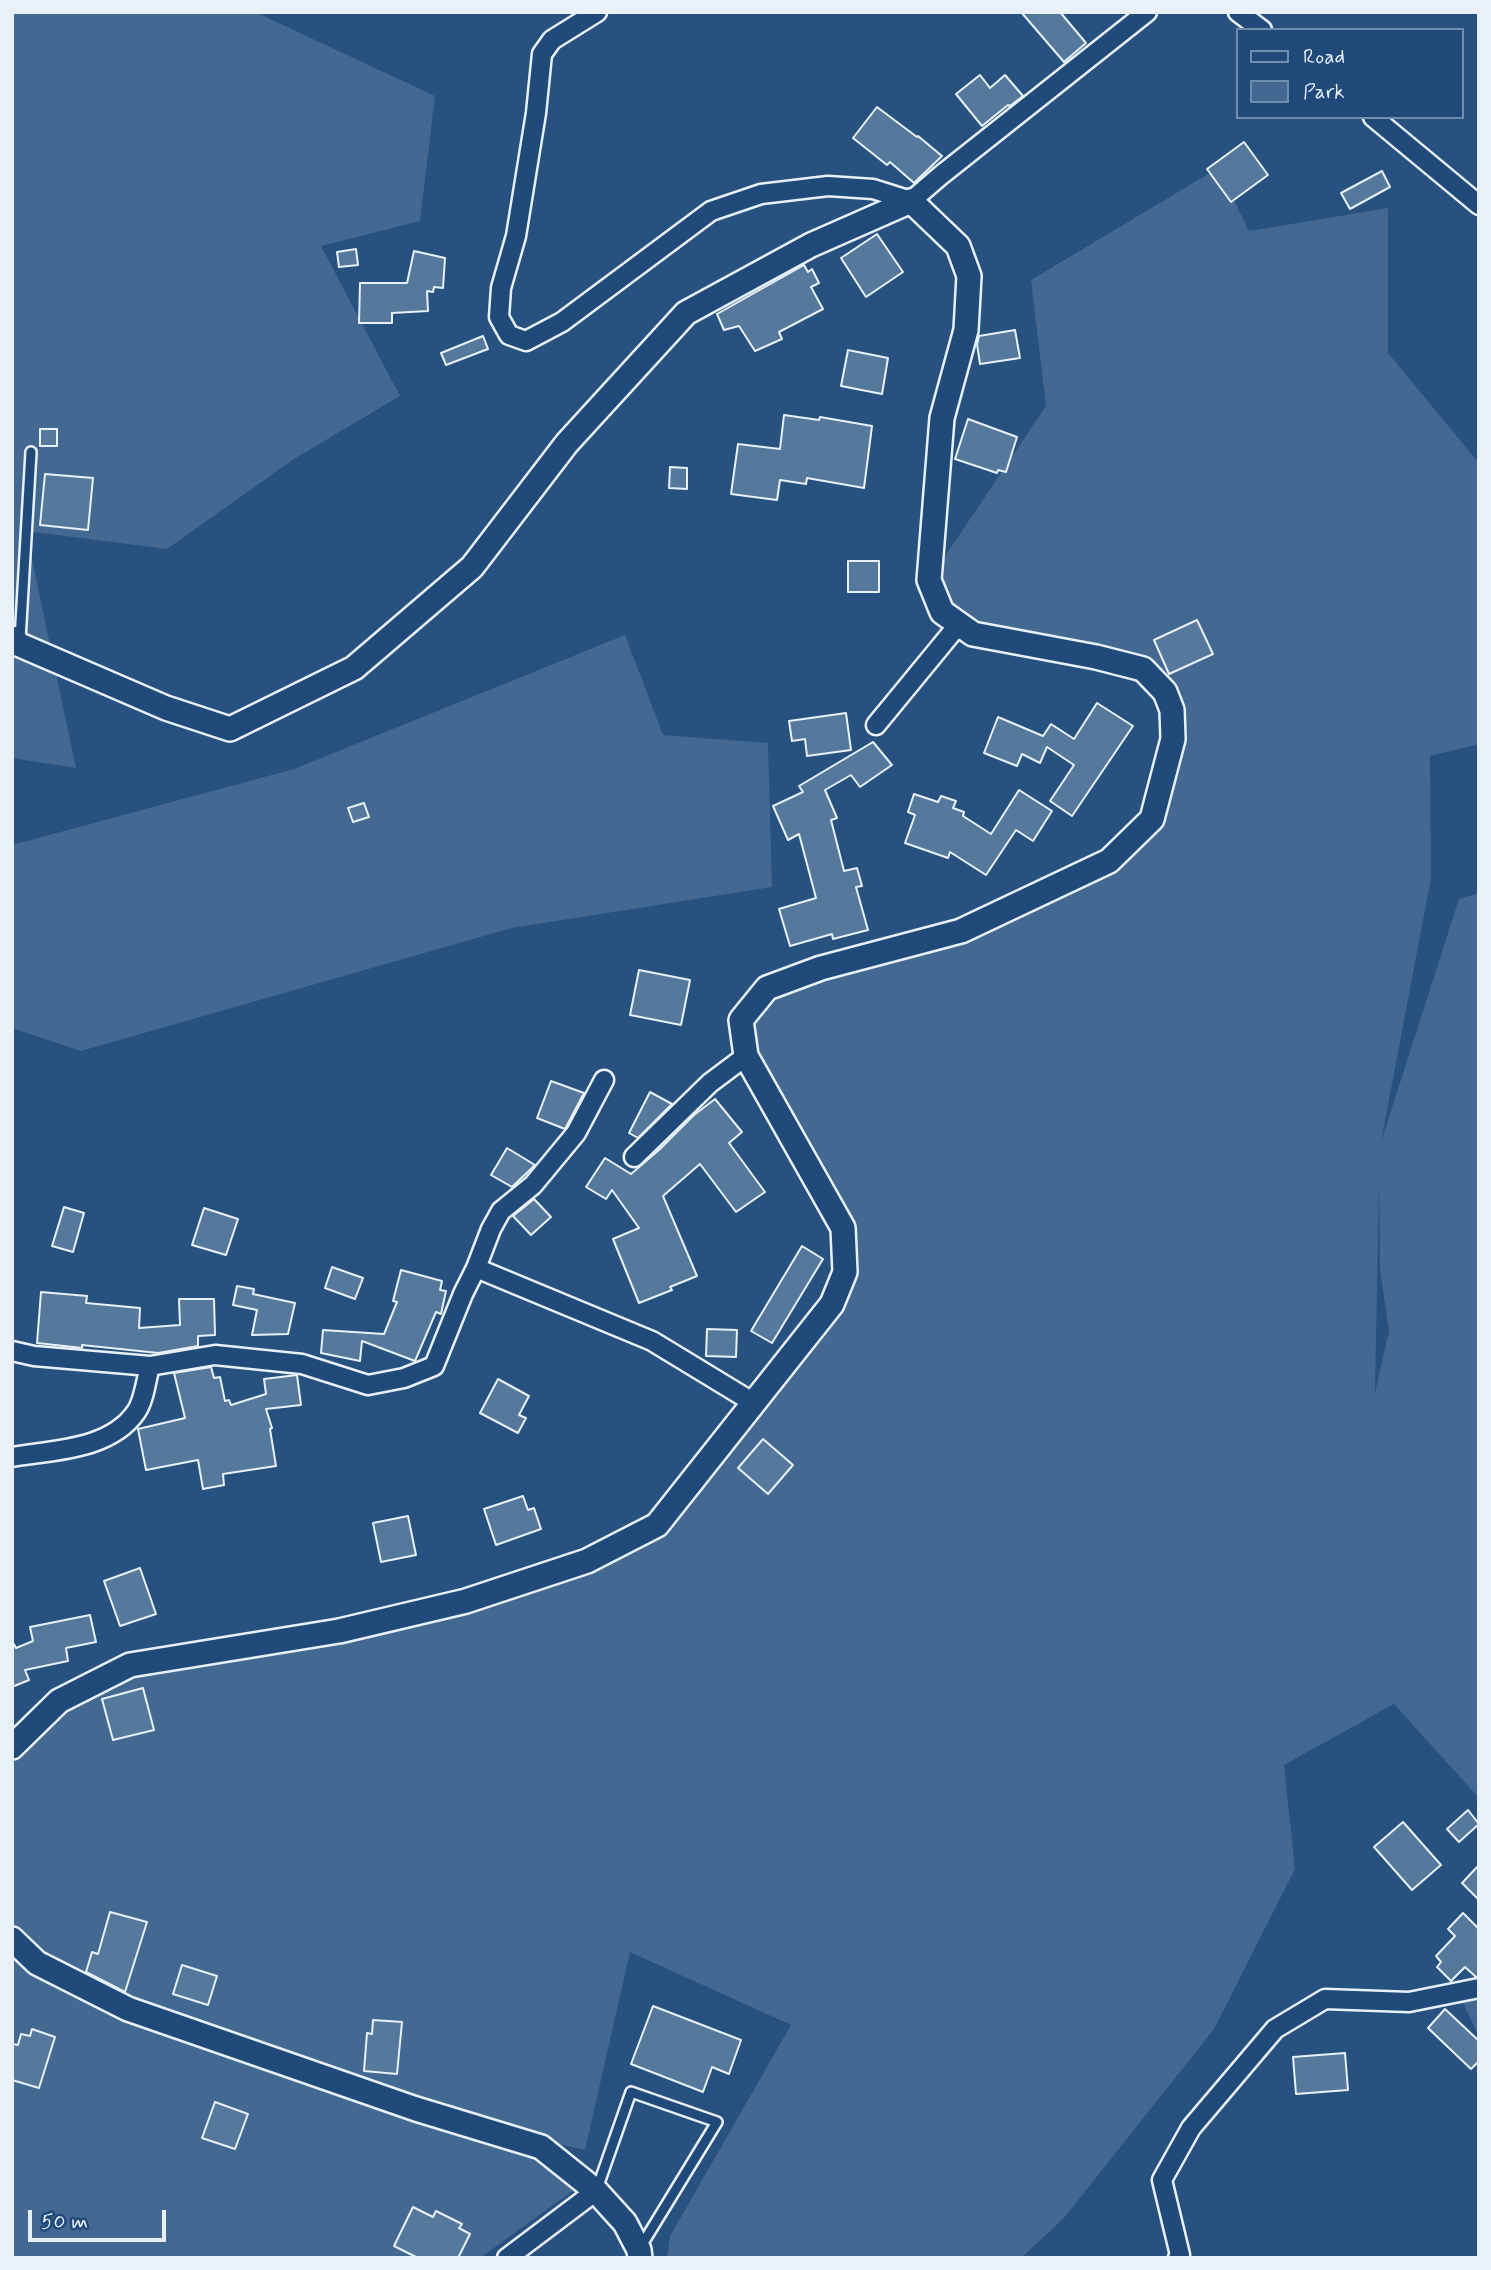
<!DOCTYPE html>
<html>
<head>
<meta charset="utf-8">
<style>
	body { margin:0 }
	#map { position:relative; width:1491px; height:2270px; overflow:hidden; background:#27517f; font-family:Mynerve,sans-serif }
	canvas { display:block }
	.frame { position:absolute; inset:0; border:14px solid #e8f1f8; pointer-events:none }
	.legend { position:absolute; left:1236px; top:28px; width:228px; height:91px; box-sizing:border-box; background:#1f4a7a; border:2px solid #6f8dac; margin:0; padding:9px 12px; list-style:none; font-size:21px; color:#e8f1f8 }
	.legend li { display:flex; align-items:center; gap:14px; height:35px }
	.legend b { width:35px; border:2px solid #6f8dac }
	.scale { position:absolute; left:28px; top:2210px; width:138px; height:32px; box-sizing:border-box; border:4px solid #e8f1f8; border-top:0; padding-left:9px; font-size:21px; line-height:24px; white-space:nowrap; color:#e8f1f8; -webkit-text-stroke:5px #1f4a7a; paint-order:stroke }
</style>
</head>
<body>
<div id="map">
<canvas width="1491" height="2270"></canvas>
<div class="frame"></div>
<ul class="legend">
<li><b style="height:9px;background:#1f4a7a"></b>Road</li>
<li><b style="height:19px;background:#436891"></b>Park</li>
</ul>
<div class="scale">50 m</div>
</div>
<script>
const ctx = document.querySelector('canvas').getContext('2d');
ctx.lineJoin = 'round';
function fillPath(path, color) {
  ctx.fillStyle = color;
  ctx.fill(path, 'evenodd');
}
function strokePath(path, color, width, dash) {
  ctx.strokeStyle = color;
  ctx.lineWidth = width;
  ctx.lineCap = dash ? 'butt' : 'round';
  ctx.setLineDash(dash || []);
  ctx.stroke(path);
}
const green = new Path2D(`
	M12,12H255L435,96L420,221L321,246L400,396L294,459L167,549L26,531L76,768L12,758Z
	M1218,168L1249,231L1388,208V353L1479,463V744L1430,756L1431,878L1381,1142L1459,899L1479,893V1798L1394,1704L1284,1765L1295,1869L1214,2029L1064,2218L1021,2258H667L670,2236L791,2025L630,1952L585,2150L478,2126L585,2182L480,2258H12V1755L19,1740L130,1665L493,1592L657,1525L832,1303L843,1228L746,1056L756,1002L821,968L1076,876L1152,819L1165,692L959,624L929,580L1046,406L1031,280ZM1379,1183L1380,1269L1389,1331L1375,1393Z
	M625,635L663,735L768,743L772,887L512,928L81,1051L12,1028V845L294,769Z
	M1479,1988V2037L1458,1992Z`);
const building = new Path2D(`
	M1021,12H1060L1086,43L1064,62Z
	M980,75L990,88L1005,75L1023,96L1010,106L1008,105L982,126L956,94Z
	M877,107L917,137L918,136L942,156L914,183L890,162L887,165L853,138Z
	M1244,142L1268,175L1231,202L1207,169Z
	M1382,171L1390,187L1350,209L1341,193Z
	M877,234L903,272L866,297L841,258Z
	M356,249L358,265L339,267L337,252Z
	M414,251L445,258L443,288L434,287L433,292L427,291L428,311L392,313V323H359L360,283H407Z
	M804,265L808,272L812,269L819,283L811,287L823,309L779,332L782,339L755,351L739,326L724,330L717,314Z
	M1015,330L1020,358L980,364L977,344L979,336Z
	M483,336L488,349L446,365L441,353Z
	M848,350L888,358L882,394L841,386Z
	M784,415L819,420L820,417L872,426L864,488L807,478L806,484L780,480L777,500L731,494L738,444L780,449Z
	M968,419L1017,437L1006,472L998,470L997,473L955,459Z
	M40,429H57V446H40Z
	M670,467L687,468V489L669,488Z
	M45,474L93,478L88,530L40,525Z
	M848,561H879V592H848Z
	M1197,620L1213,654L1169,674L1154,640Z
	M1097,703L1133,726L1072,816L1050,801L1074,765L1047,747L1040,763L1022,754L1017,766L984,753L998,717L1043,736L1051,724L1074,739Z
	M846,713L851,750L807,756L805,739L792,741L789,721Z
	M873,742L892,765L860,787L851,775L825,790L837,818L831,820L844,871L857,868L862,886L856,887L868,930L833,939L832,934L790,946L779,909L816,898L799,834L788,840L773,806L803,792L799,786Z
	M1019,790L1052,811L1033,841L1016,830L986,875L950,852L948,858L905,843L915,815L908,812L914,794L938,802L941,796L956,801L953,808L964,812L963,816L991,834Z
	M364,803L369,817L353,822L348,808Z
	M639,970L690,980L681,1025L630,1015Z
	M551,1081L584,1093L565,1129L537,1118Z
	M650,1092L672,1104L638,1138L629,1133Z
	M715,1099L742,1132L729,1143L765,1192L736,1212L700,1164L663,1196L697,1276L670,1287L672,1290L639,1303L613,1239L639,1228L612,1190L606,1199L586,1187L605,1158L631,1174L660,1149L694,1115Z
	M507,1148L535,1165L512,1187L491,1175Z
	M534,1199L551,1217L531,1235L513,1216Z
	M64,1207L84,1213L73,1252L52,1246Z
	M204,1208L238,1219L226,1255L192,1245Z
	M802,1246L823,1259L772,1343L751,1331Z
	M332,1267L363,1278L355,1299L325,1288Z
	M401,1270L442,1281L440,1290L446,1291L441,1314L436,1312L415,1361L362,1341L360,1361L321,1353L323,1330L384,1334L397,1302L393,1301Z
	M237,1286L254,1289L253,1294L295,1303L288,1334L252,1335L257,1310L233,1305Z
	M41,1292L87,1296L86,1303L140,1308L139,1328L180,1325L179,1299H214L215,1335L198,1336V1346L158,1353L82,1345V1348L37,1343Z
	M707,1329L737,1330L736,1357L706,1356Z
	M211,1367L214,1378L220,1377L225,1401L229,1400L231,1405L266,1394L264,1379L297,1375L301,1405L266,1409L272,1428L270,1429L276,1466L223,1474L224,1485L203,1489L198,1460L146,1470L138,1429L185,1418L174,1373Z
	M498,1379L529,1396L519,1415L526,1418L518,1433L480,1413Z
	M763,1439L793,1465L768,1494L738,1468Z
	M523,1496L528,1510L534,1508L541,1529L496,1545L484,1509Z
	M408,1516L416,1555L381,1562L373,1523Z
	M140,1568L156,1614L120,1626L104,1581Z
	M90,1615L96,1642L66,1648L68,1661L25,1670L29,1680L12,1687V1641L16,1648L33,1641L30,1627Z
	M143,1688L154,1730L113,1740L102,1699Z
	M1468,1810L1479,1824L1459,1842L1447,1829Z
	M1403,1822L1441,1865L1412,1890L1374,1847Z
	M1479,1865V1900L1462,1883Z
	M110,1912L147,1922L125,1992L86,1972L92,1952L98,1954Z
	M1463,1913L1479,1929V1977H1476L1465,1967L1451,1981L1437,1967L1441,1962L1436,1956L1455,1936L1448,1929Z
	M182,1965L217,1976L208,2005L173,1994Z
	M653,2006L741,2040L729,2074L712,2067L703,2092L631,2064Z
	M1445,2009L1479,2041V2061L1471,2069L1428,2028Z
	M373,2020L402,2022L397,2074L364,2071L367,2033L372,2034Z
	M32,2029L55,2037L39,2088L12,2080V2044L18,2045L21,2034L30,2036Z
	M1345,2053L1348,2090L1296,2094L1293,2057Z
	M215,2102L248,2114L235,2149L202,2138Z
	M413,2207L433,2217L436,2211L462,2224L459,2228L470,2234L458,2258H418L394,2246Z`);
const service = new Path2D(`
	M20,640L31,452
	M597,2189L631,2092L717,2122L640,2248`);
const minor = new Path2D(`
	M597,12L552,40L542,54L536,113L516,236L501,288L499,317L509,335L526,341L562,322L711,211L761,194L828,186L873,189L911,201L940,176L1147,12
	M1238,12L1262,30
	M1373,117L1479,205
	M876,725L959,624
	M634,1157L710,1083L746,1056
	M476,1268L491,1229L501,1211L533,1185L576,1133L604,1080
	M12,1351L34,1356L150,1366L215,1355L302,1364L368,1385L404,1378L434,1366L463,1294L476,1268L652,1341L754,1403
	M12,1457C53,1450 110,1450 136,1412C144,1401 146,1380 150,1366
	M507,2258L596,2191
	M1178,2258L1180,2255L1162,2180L1191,2128L1275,2029L1325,1999L1409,2002L1479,1988`);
const tertiary = new Path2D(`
	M12,638L20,645L166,708L230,729L354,668L472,567L567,443L686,313L811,245L911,201L958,246L969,276L966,330L942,418L929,580L942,612L973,634L1096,657L1143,669L1165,692L1172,710L1173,739L1152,819L1109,861L961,931L821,968L767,988L741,1020L746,1056L843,1228L845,1272L832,1304L657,1525L587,1561L466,1601L339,1631L130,1665L59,1701L12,1747
	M12,1939L37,1963L128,2009L416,2109L541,2147L596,2191L625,2223L639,2250L640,2258`);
fillPath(green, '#436891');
fillPath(building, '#57789d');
strokePath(building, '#e8f1f8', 2);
strokePath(service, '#e8f1f8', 14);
strokePath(minor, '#e8f1f8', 23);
strokePath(tertiary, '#e8f1f8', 28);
strokePath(service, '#1f4a7a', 9);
strokePath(minor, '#1f4a7a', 18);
strokePath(tertiary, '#1f4a7a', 23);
</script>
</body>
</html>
